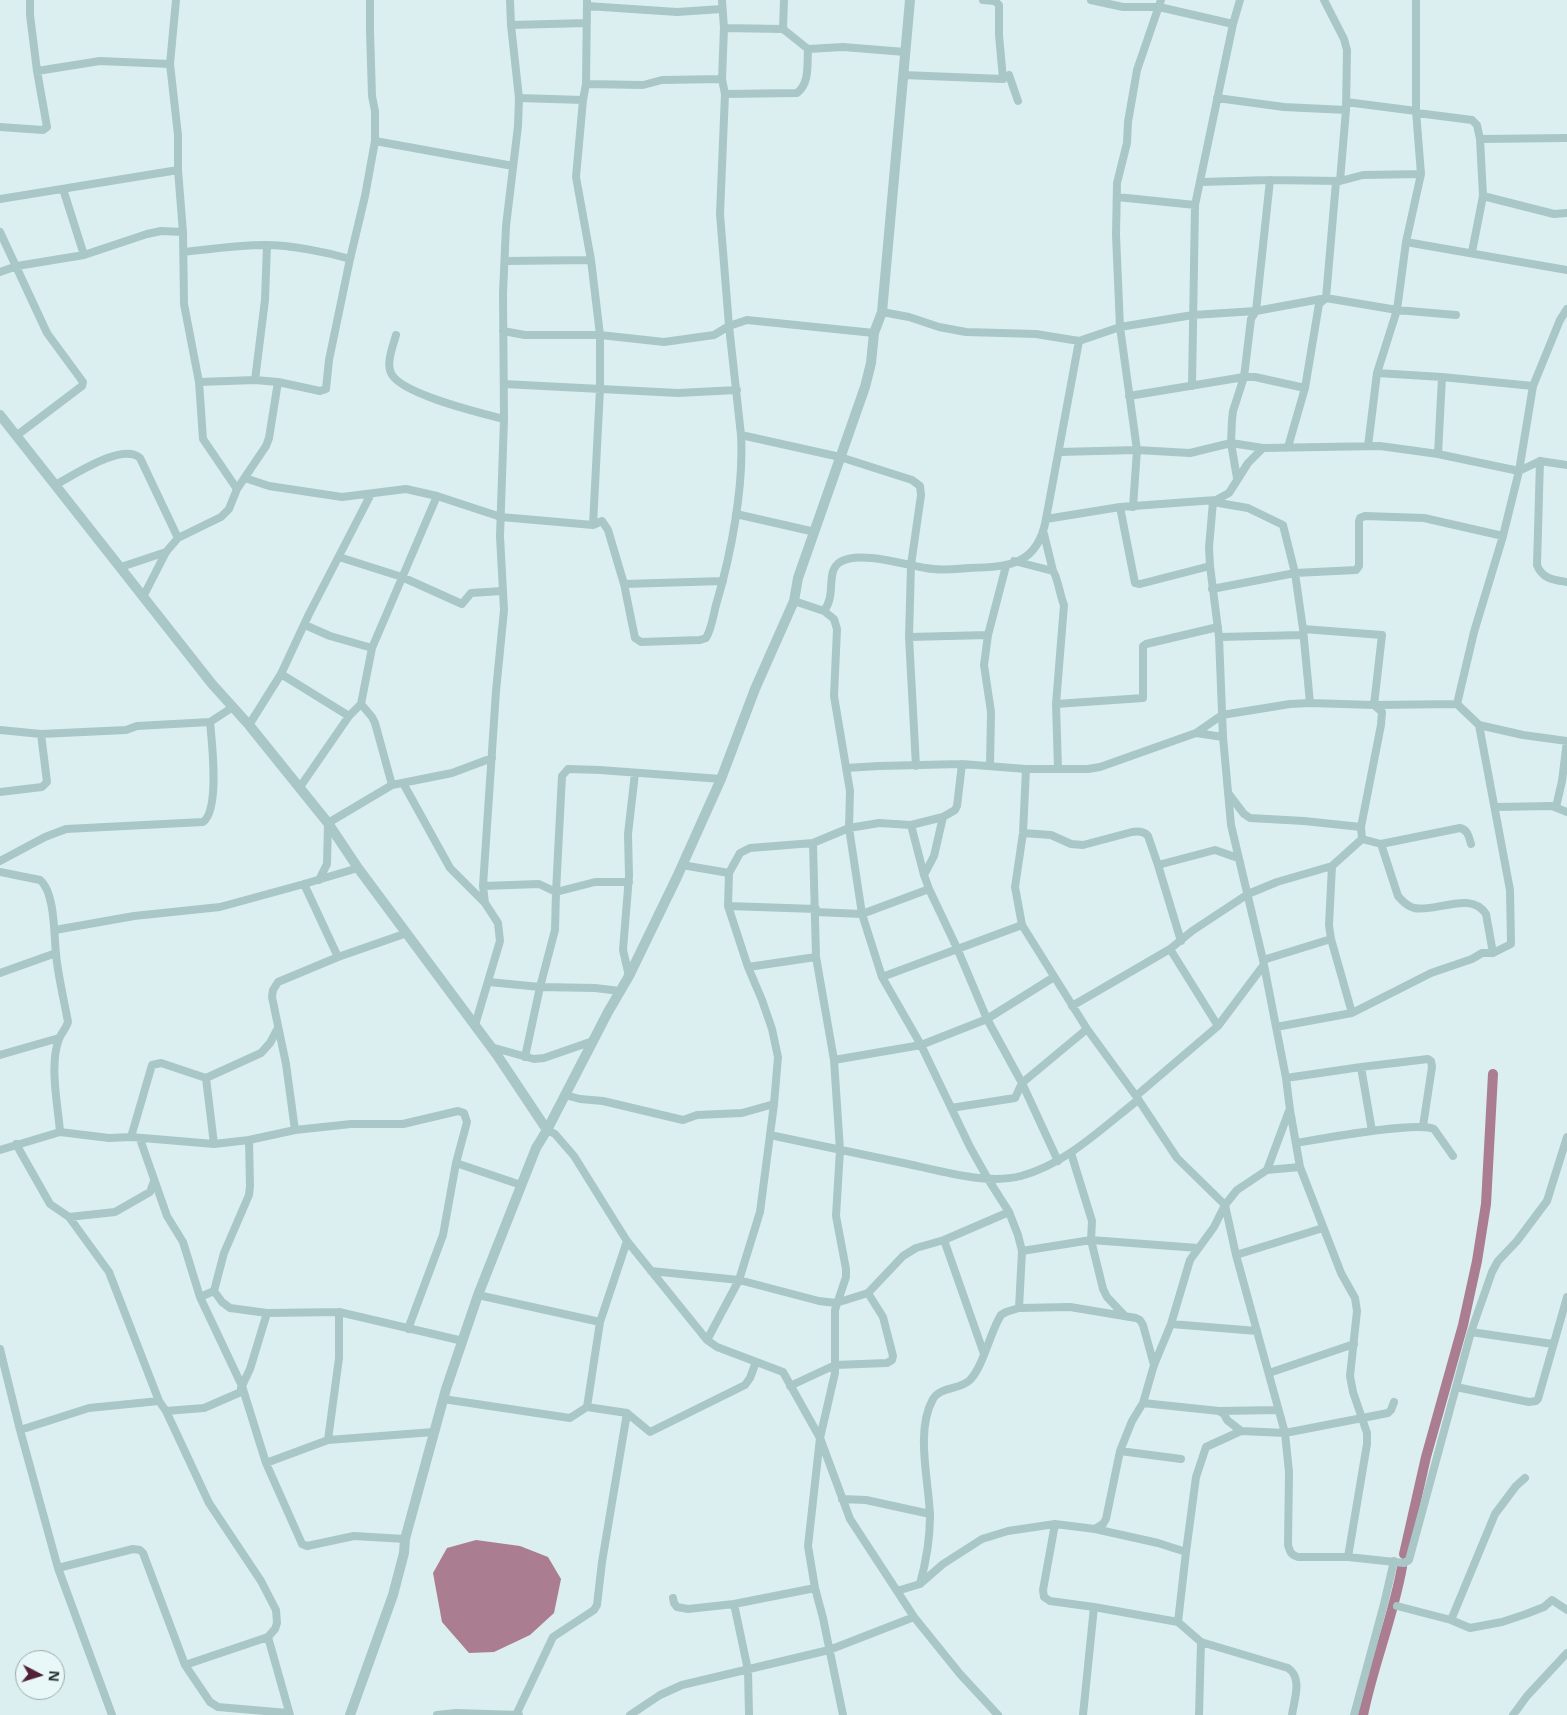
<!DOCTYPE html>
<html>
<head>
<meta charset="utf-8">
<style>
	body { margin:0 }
	#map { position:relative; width:1567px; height:1715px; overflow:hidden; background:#dceff0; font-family:"Noto Sans",sans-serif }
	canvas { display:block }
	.north { position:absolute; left:15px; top:1650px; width:50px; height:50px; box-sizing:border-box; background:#e8f7f8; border:1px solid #9ba9a9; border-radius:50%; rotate:95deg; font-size:14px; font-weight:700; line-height:20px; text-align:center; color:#283532 }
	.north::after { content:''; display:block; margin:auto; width:18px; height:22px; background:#532135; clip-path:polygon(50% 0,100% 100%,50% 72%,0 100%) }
</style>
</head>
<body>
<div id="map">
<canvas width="1567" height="1715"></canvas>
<div class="north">N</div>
</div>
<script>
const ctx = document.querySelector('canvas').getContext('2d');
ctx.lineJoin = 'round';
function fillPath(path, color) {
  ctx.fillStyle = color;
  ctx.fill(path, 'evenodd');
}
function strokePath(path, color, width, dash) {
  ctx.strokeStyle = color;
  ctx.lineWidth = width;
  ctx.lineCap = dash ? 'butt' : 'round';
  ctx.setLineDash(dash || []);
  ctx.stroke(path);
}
const water = new Path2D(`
	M476,1540L520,1546L548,1557L561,1579L554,1613L530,1635L494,1652L469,1653L442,1622L433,1573L447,1548Z`);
const canal = new Path2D(`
	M1404,1554L1426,1457L1463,1325L1477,1261L1486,1204L1493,1074
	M1363,1715C1373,1665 1393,1618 1402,1567`);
const minor = new Path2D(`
	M176,0L170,64L178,135V170L183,232L184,304L199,382L203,439L237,489
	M587,0L586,84L583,100L576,177L591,260L600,335V389L593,525L602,521L608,530L624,584L635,638L641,642L700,640L706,638C712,628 713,616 716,605C731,555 744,487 741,435L729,326L720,214L725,94L722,79L724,28L783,29L808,49
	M722,0L724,28
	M983,0L995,1L999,5V35L1003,79L1009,75L1018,101
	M1091,0L1123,7H1159L1233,24
	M587,6L677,12L722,9
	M511,25L587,23
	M783,29L784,0
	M37,71L100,61L170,64
	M903,75L1003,79
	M586,84L643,85L662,80L722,79
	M725,94L797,93C810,83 807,64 808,49L843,47L905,52
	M519,98L583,100
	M1217,98L1284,107L1346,110
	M1346,102L1416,111
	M1417,113L1472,120L1477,125L1480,139
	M0,127L43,130L47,127L37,71L30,15V0
	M375,141L513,166
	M1201,182L1270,180L1340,181L1363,175L1421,174
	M63,189L84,255
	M1483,196L1554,214L1567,213
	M1117,197L1195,205
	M0,199L178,170
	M0,232L47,333L83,382L82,386L16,436
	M1406,242L1567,270
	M184,252C211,249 238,245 265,245C291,245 326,252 350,259L365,196L375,141V111L372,96L370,31V0
	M1472,252L1483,196L1480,139L1567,138
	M505,261L591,260
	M0,272L17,266L84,255L147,234L161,231L183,232
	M882,312L909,317L939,327L966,332L1036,334L1079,341L1120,327L1193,315L1256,311L1326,298L1397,310L1456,315
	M503,331L525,335H600L664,342L714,335L729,326L747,320L874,333
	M396,335C393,346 386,363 391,373C400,394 481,413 504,419
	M1377,373L1442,377L1533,386
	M255,380L265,300L267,245
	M278,382L320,391L326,389L329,360L350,259
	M504,384L678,393L737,390
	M1192,386L1195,205L1233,24L1240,0
	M1129,396L1244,377H1255L1305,388
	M741,435L840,457L912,480L920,486L921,495L911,565L909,637L916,766
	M1368,446L1377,373L1397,310L1406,242L1421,174L1416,111V0
	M1288,447L1305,388L1319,304L1326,298L1336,182L1340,181L1346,110L1347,50L1344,39L1324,0
	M1059,452L1137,450L1190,453L1231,443L1263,448
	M1438,454L1442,377
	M1540,461L1567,465
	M245,478L269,486L342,497L406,489L437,496L501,517L593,525
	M1237,478L1231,443L1232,420L1233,411L1244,377L1251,319L1256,311L1270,180
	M55,485C73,476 122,442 140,458L178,538
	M1216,500L1213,502L1209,547L1210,566L1219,637L1223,737L1231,825L1263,960L1286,1078L1290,1110L1300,1167L1341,1273L1355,1298L1357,1311L1350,1376L1353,1392L1367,1433V1444L1348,1557
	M1213,502L1248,508L1283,525L1295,573L1303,629L1310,703
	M1120,507L1135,583L1140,584L1210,566
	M1133,507L1137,450L1120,327L1116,235L1117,183L1127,143L1128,122L1137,70L1161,0
	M736,514L815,532
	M1046,519L1079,341
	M1044,534L1053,571
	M339,557L402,577L462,604L471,593L502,591
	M1014,561L1053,571C1058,578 1060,596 1064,605L1056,704L1058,769
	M121,567L166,552
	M624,584L723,581
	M1212,589L1295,573L1356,570L1359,566V521L1360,518L1365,516L1424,518L1503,536
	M143,597L166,552L178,538L221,517L229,509L237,489L266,446L269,438L278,382L255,380L199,382
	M794,601L824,611C837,594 825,572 840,562C859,550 906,565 926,568C940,571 955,569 969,568C1009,567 1038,565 1046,519L1120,507L1216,500L1229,493L1248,463L1263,448L1380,446L1438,454L1519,471L1540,461L1537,565C1542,579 1554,580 1567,582
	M824,611L834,619L837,629L834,696L850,791L849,828L862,914L882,977L921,1045L970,1147L988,1179L1009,1212L1018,1235L1022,1251L1019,1308L1006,1312L1001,1315C990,1332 984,1365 970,1380C960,1390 941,1386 933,1399C915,1431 929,1481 930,1516C930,1539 926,1562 920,1584
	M305,625L330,636L372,648
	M1303,629L1382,635L1374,705L1382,712L1381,725L1361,827L1362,839
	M909,637L988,635
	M1219,637L1303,635
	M281,674L349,716
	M361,704L372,717L375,723L392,785
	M1056,704L1143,698V646L1146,644L1218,627
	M1457,704L1474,632L1503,536L1519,471L1533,386L1560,320L1567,309
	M249,725L281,674L309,614L371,494
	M0,730L41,734L126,730L137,726L210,722L233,707
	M1196,733L1223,737
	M990,766L991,712L984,665L988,635L1006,566
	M846,768L879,766L962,764L1026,769H1088L1100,767L1196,733L1222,715L1290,704L1310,703L1374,705L1457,704L1479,725L1523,735L1567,741
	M1026,769L1023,833L1015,887L1022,925L1087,1029L1136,1096L1177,1158L1225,1205L1236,1255L1285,1433L1289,1472L1288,1545C1290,1552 1291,1555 1298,1557H1348L1404,1563L1409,1560L1471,1332L1492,1272L1498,1261L1517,1241L1547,1201L1567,1137
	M403,783L450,868L485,903
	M300,787L349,716L361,704L372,648L437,496
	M0,792L42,787L47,782L41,734
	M1228,793L1244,814L1250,818L1304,821L1361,827
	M1495,807L1552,806L1567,812
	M1556,807L1562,781L1567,741
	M911,825L924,875L929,889L957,948L987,1019L1022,1083L1058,1161
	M1023,833L1051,835L1071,844L1083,845L1132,832C1138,831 1144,831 1148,836L1158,865L1215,850L1238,858
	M813,843L816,957L834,1060L840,1150L836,1216L846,1269V1277L835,1310V1373L820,1438L808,1546L815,1588L823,1618L843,1715
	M1381,844L1398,896C1402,901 1407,906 1414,908C1435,913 1471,890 1486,914L1493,953
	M0,861L45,837L66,829L203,822C220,810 212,743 210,722
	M682,865L729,873L740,853L750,848L813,843L849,828L879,823L911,825L943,817
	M1158,865L1181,941
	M0,872L40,880C55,892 54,935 56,954C58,976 64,1000 68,1022C66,1029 61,1033 59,1039C49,1065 58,1105 60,1132
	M924,875L934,856L943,817L955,810L957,806L962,764
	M319,880L327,864L328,823L392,785L452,773L492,758
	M629,882H595L556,892L562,776L568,769L600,770L721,779
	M304,884L338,957
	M483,886L539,884L556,892L555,930L540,987L525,1057
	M728,906L816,909
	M815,912L862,914L929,889
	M55,930L134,916L220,907L304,884L358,868
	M1331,939L1352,1013
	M1170,949L1218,1026
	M1263,960L1331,939L1329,925L1332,866
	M748,967L816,957
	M0,973L56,953
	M629,976L623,950L629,876L628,834L635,773
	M882,977L1022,925
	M489,982L540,987L595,988L620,991
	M1072,1006L1170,949L1192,931L1248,894L1277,882L1332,866L1362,839L1381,844L1460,828C1468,830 1469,837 1471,844
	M475,1025L500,941L498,923L485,903L483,886L496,691L504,610L500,536L504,419L503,293L506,226L518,126L519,98L511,25L510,0
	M1276,1027L1352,1013L1431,973L1472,959L1482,953H1493L1511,944L1510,890L1479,725
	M491,1047L534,1059L544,1058L593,1041
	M0,1055L59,1038
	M834,1060L921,1045L987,1019L1054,977
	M1361,1067L1372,1131
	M206,1078L214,1144
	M1286,1078L1361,1067L1428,1059L1431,1061L1432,1067L1423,1126
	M565,1095L580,1099L603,1101L683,1120L697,1115L742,1113L774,1104
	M1136,1096L1218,1026L1263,966
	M951,1108L1015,1098L1022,1083L1087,1029
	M295,1130L286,1064L272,997L273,990L278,982L338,957L407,933
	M547,1130L555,1134L574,1156L627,1241L707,1340L717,1347L783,1372L820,1438L850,1519L914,1617L960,1674L998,1715
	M770,1135C816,1145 862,1154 908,1164C941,1171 987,1185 1021,1176C1066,1164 1102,1128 1138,1100
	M131,1137L152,1065L161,1063L206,1078L261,1053L270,1043L278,1028
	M140,1139L167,1216L183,1242L200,1297L214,1291L222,1302L230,1308L267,1313L339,1312V1358L328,1440
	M1296,1143C1320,1139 1417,1121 1434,1129L1453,1156
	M16,1144L50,1204L69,1217L109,1272L159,1401L166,1411L209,1503L261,1581L276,1610L277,1623L275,1629L268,1637L290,1715
	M0,1150L60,1132L109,1138L131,1137L214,1144L249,1140L295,1130L351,1124H403L458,1111L464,1113L467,1122L456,1163L443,1235L408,1329
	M1071,1153L1092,1221L1091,1240L1103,1289L1107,1297L1125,1316
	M456,1163L521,1185
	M1267,1170L1300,1167
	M69,1217L115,1212L150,1192L154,1181
	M944,1240L984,1354
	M1022,1251L1091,1240L1198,1248
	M1236,1255L1323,1228
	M651,1271L739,1280L819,1301L836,1303L868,1293L903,1256L916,1248L944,1240L1009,1212
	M214,1291L224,1253L249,1195L250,1186L249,1140
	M478,1295L600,1322
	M200,1297L242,1386L266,1463L302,1544L307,1546L354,1536L405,1539
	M1019,1308L1070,1307L1136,1318L1140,1320L1143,1325L1154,1365
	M339,1312L463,1341
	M1171,1324L1257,1331
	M1471,1332L1553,1344
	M707,1340L739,1280L760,1212L774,1104L778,1057L772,1029L762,1000L748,967L728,906L729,873
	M0,1349L20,1430L58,1568L112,1715
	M1269,1373L1354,1344
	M790,1386L835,1365L887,1363L892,1360L893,1356L883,1317L868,1293
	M1456,1387L1529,1402L1536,1401L1538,1399L1567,1297
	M443,1399L570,1418L587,1407L600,1322L627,1241
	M1143,1403L1219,1411L1224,1414L1227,1420L1241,1431
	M166,1411L204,1408L241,1392V1388L250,1369L267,1313
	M1220,1411L1278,1410
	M627,1413L650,1432L745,1385L750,1378L756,1362
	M20,1430L89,1408L159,1401
	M1120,1451L1181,1459
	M266,1463L328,1440L434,1432
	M842,1499L866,1500L930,1514
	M1055,1524L1043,1590L1044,1597L1050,1601L1094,1607L1178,1622L1201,1642L1288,1668C1303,1678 1294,1700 1292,1715
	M1095,1529L1103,1524L1106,1519L1120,1451L1132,1421L1143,1403L1154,1365L1171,1324L1190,1260L1214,1227L1225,1205L1237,1190L1267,1170L1289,1111
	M1186,1552L1196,1477L1206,1447L1241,1431L1285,1433L1388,1413L1391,1410L1394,1402
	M58,1568L133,1549L140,1550L143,1553L185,1665L210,1702L218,1707L288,1713
	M897,1591L920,1584L943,1564L982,1539L1008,1531L1055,1524L1095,1529L1158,1543L1186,1552L1178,1622
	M673,1598L674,1603L677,1607L688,1609L734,1604L815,1588
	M734,1604L748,1670L749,1715
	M1397,1606L1451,1620L1470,1628L1502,1622L1526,1614L1544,1607L1552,1600L1567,1610
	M1451,1620L1495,1514L1516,1486L1525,1478
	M185,1665L268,1637
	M437,1715L456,1713L519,1715
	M516,1715L553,1637L594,1610L597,1605L602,1562L627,1413L587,1407
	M630,1715L660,1695L682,1685L829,1650L914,1617
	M1083,1715L1094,1607
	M1199,1715L1201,1642
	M1354,1715L1384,1604L1394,1561
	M1513,1715L1527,1696L1567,1653`);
const tertiary = new Path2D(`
	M0,415L212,684L249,725L328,823L358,868L497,1055L547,1130
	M350,1715L393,1595L404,1553L405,1539L446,1389L478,1295L536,1148L547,1130L608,1012L629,976L677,877L721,779L755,689L794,601L798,578L865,387L871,363L874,333L882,312L910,0`);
fillPath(water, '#ab7d91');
strokePath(canal, '#ab7d91', 10);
strokePath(minor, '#a8c7c6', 8);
strokePath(tertiary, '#a8c7c6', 10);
</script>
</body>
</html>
